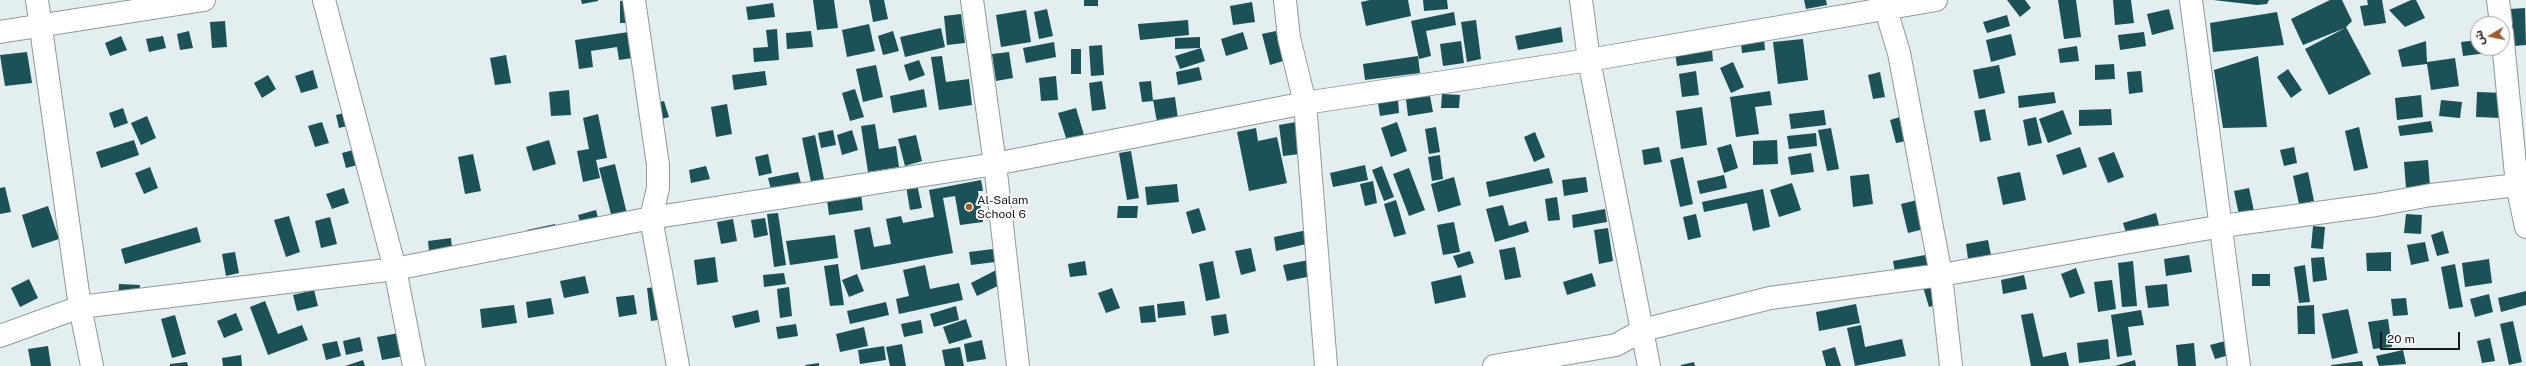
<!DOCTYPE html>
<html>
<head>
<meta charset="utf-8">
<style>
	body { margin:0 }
	#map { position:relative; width:2526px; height:366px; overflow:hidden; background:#e2eef0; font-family:"Public Sans","Noto Sans Arabic",sans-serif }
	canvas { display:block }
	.north { position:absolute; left:2470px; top:16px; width:40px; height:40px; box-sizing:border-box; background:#fff; border:1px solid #a1a3a3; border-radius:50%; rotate:260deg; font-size:11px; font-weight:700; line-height:16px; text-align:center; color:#15191a }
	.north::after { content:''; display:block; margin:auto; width:14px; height:18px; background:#9f5d2a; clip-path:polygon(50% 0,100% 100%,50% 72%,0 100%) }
	.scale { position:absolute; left:2380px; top:332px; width:80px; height:18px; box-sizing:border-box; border:2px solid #15191a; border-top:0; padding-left:5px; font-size:12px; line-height:14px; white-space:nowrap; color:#15191a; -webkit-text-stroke:3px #fff; paint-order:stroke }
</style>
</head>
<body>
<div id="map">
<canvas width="2526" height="366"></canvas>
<div class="north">ش</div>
<div class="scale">20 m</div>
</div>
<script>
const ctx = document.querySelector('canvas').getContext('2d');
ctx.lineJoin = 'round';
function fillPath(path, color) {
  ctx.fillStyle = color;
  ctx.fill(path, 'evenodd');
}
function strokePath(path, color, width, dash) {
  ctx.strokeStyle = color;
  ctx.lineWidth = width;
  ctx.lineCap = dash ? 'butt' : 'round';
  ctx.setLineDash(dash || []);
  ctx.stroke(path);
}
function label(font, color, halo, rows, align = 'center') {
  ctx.font = font + ' "Public Sans",sans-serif';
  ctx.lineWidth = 4;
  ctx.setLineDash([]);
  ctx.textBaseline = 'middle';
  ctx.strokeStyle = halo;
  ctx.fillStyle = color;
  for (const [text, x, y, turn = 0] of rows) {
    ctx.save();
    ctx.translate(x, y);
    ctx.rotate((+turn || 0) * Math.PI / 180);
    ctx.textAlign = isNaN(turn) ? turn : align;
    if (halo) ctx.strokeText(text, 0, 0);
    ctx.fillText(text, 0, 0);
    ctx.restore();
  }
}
const building = new Path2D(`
	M581,0H598V1L582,4Z
	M813,0H834L838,28L817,30Z
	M869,0H884L888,19L873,22Z
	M1084,0H1098V6H1084Z
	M1370,0H1408L1411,16L1366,26L1361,2Z
	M1423,0H1447L1448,9L1424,11Z
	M1804,0H1826L1827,5L1806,9Z
	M2007,0H2025L2031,8L2020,17Z
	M2058,0H2076L2081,37L2064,39Z
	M2113,0H2131L2134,23L2115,25Z
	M2213,0H2269L2267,4L2257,5Z
	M2330,0H2342L2352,21L2346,27L2371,74L2329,95L2305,49L2345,28L2303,45L2291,19Z
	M2367,0H2382L2386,23L2364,26L2360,6L2368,5Z
	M2411,0H2416L2425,18L2405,27L2389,10Z
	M620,1H636V23H620Z
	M1252,2L1255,22L1233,25L1230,6Z
	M773,3L775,17L748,20L746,7Z
	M2525,8L2526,45L2514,46L2510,9Z
	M1047,9L1053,36L1039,39L1034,12Z
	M2169,9L2174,29L2152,35L2147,14Z
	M1026,10L1031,42L1001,47L996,15Z
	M1454,12L1456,25L1426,31L1431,56L1419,59L1411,21Z
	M2277,12L2284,45L2213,52L2210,23Z
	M961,14L965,43L947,45L944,16Z
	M2007,15L2010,26L1987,33L1983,22Z
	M1188,20L1189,35L1140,40L1138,24Z
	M1476,20L1481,59L1467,62L1461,22Z
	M225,21L227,47L212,48L210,22Z
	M869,24L875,51L847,57L842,30Z
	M1561,27L1563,42L1518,50L1515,36Z
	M941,28L945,47L905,57L900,37Z
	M777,29L779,60L754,62L753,48L768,47L766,30Z
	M642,30L646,56L619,60L617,47L591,51L593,67L579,69L575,40Z
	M189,31L193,48L180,50L177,34Z
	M811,31L813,47L787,49L786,33Z
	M893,31L899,51L883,55L878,36Z
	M1276,31L1283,61L1270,65L1262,34Z
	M1243,32L1248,49L1226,56L1221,39Z
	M2144,32L2146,46L2120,50L2118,35Z
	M2011,34L2016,55L1991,62L1986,40Z
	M121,36L127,50L110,56L105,43Z
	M163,36L166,48L149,52L146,39Z
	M1200,37V48L1175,49V38Z
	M1764,39L1765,50L1742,53L1741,42Z
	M1803,39L1808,80L1778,84L1773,42Z
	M2478,40V48H2487V53L2463,56L2461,42Z
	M1461,41L1464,63L1443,66L1440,44Z
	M2426,41L2427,62L2455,58L2459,86L2431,90L2427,64L2402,67L2398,50Z
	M1054,42L1056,57L1026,63L1023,48Z
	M1102,45L1104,75L1091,76L1089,46Z
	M2077,46L2079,61L2060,63L2058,49Z
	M1201,48L1205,61L1180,69L1175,56Z
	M1071,49H1081V74H1071Z
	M1712,49L1713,61L1677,66L1675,53Z
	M27,52L32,83L5,86L0,55Z
	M1009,52L1013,78L996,81L992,54Z
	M506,55L511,83L495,85L490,58Z
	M942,56L946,82L969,79L972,105L939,110L931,57Z
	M1418,56L1420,73L1365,80L1363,64Z
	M2258,56L2267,127L2223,128L2214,70Z
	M919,60L925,75L909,81L904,65Z
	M1733,62L1744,87L1731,93L1720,68Z
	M2114,64L2115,79L2095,80V65Z
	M876,65L883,97L863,102L856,69Z
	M1999,65L2005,93L1979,99L1973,70Z
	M1199,67L1202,80L1178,85L1176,72Z
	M2288,69L2302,90L2291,98L2277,77Z
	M313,70L318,88L301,93L295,76Z
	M765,71L767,85L734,90L732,75Z
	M1696,71L1699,95L1682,97L1679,74Z
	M2141,71L2143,92L2129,94L2127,72Z
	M1880,72L1885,97L1873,99L1868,75Z
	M268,75L276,89L262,98L254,83Z
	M1056,76L1058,100L1041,101L1039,78Z
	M1102,81L1106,109L1092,111L1089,83Z
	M1151,81L1153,101L1142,102L1139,82Z
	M855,89L864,117L850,121L842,93Z
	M924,89L927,107L893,113L890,96Z
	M569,90L571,115L551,116L549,92Z
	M1770,91L1772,105L1755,107L1759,134L1736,137L1730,97Z
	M2054,92L2056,103L2019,108L2018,96Z
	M2477,92L2504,93L2503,118L2476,117Z
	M1442,94L1460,95L1459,108H1441Z
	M2421,95L2423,117L2397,120L2395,98Z
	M1430,96L1433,112L1408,116L1406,99Z
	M1175,97L1178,119L1157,122L1153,100Z
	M1398,100L1399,113L1380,116L1378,103Z
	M2441,100L2462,102L2460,118L2439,116Z
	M664,101L669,117L651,122L647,105Z
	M727,104L732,134L716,137L711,107Z
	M1702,107L1707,145L1681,149L1676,111Z
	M123,108L128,123L114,128L109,113Z
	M1076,108L1084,135L1067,141L1058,113Z
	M1985,109L1991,140L1980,142L1974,111Z
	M2111,109L2112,125L2079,126V110Z
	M1824,110L1826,125L1791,129L1789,114Z
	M2063,110L2072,134L2048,143L2039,119Z
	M353,111L356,124L339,128L336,115Z
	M598,114L607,158L596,160L600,178L583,182L577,151L589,149L583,118Z
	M147,116L156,138L141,145L131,123Z
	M1900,117L1906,141L1896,143L1890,120Z
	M2036,117L2042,143L2028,146L2023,120Z
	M2431,121L2433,132L2400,136L2398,126Z
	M322,122L329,143L315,147L308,126Z
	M1296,122L1300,154L1283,156L1279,125Z
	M1397,122L1407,151L1391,157L1381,128Z
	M875,124L879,149L896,146L899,167L868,172L861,126Z
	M1436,127L1440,152L1429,154L1425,129Z
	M2359,127L2368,168L2354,171L2345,131Z
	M1256,128L1258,141L1277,137L1287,183L1249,191L1237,132Z
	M1831,128L1839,169L1827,171L1818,130Z
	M833,130L836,145L821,148L818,133Z
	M852,130L858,150L842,155L837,135Z
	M1535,132L1545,157L1534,162L1524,137Z
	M1816,133L1817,146L1789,149L1787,136Z
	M815,135L825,184L812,187L802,138Z
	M916,135L922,161L905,166L898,139Z
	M134,140L139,155L101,168L96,152Z
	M549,140L556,164L533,171L526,147Z
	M1777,140L1778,164L1753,165V141Z
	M1731,144L1738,168L1724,173L1717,148Z
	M1659,147L1662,162L1644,165L1642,150Z
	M2080,147L2087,167L2063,175L2056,155Z
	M2294,147L2297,163L2284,166L2280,150Z
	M357,149L361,164L346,168L342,153Z
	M1131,151L1139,198L1127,200L1119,153Z
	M2114,152L2124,177L2108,183L2098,158Z
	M1811,153L1814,172L1791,175L1788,157Z
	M473,154L481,191L465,194L458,157Z
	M768,154L772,173L759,176L755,157Z
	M1440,155L1443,179L1432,181L1428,157Z
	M1683,157L1693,204L1680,207L1670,160Z
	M2428,160L2430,186L2406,188L2404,162Z
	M615,164L627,214L612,218L599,168Z
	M1365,165L1368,180L1333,187L1330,173Z
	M706,166L710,179L691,183L689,170Z
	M1382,166L1394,197L1384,201L1372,170Z
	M150,167L158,188L144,194L135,173Z
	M1409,168L1425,210L1409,216L1393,174Z
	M1549,168L1553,183L1489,197L1486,182Z
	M798,172L802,187L772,193L768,178Z
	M2020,172L2026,200L2003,205L1997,177Z
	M2308,172L2314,201L2299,204L2293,176Z
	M1869,174L1873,204L1853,207L1850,176Z
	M1724,175L1727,188L1700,194L1697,181Z
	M1454,177L1461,205L1438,212L1431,184Z
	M1586,177L1588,192L1564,196L1562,180Z
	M981,180L983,191H978L983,222L960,225L955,196L943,198L953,253L861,270L854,230L870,227L874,247L891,244L886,219L901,216L903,223L934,217L929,190Z
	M1373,181L1377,203L1365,206L1360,184Z
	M1792,183L1801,210L1779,217L1770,190Z
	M917,184L922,208L910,210L906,186Z
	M1177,184L1179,202L1147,205L1145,187Z
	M5,187L11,212L0,214V188Z
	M344,188L349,203L332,209L326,194Z
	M2249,188L2254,211L2239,215L2234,191Z
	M1763,189L1770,227L1753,231L1747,203L1704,212L1702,202Z
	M861,194L863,210L829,215L827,200Z
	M1557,197L1560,220L1548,221L1545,199Z
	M1396,200L1406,234L1394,237L1384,204Z
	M1917,200L1924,229L1908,233L1901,204Z
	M1503,205L1509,226L1526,221L1529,232L1495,242L1486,209Z
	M48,206L59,239L32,248L22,215Z
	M1118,206H1138L1137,218H1117Z
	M1199,208L1206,230L1192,234L1186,212Z
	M1605,209L1607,222L1573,228L1572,215Z
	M596,210L601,229L584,234L578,215Z
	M778,213L786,265L774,267L767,214Z
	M2156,213L2159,225L2127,236L2123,223Z
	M1696,214L1701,237L1688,240L1683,217Z
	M2406,214L2422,215L2421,234L2404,233Z
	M289,216L300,252L286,257L274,220Z
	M330,217L337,244L321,248L315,221Z
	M765,218L768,235L754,238L751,220Z
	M733,219L737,241L721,244L717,222Z
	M1454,222L1460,252L1443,255L1437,225Z
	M555,224L558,236L529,242L527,230Z
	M2313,226L2325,227L2323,249L2311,248Z
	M197,227L201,242L125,264L121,249Z
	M1608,228L1613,261L1599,264L1594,230Z
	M1312,229L1315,242L1276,251L1274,237Z
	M2443,231L2449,253L2437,256L2431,235Z
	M835,235L838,258L790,265L786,241Z
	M451,238L453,258L430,261L428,241Z
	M1988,240L1991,255L1968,259L1966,244Z
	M2425,242L2429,261L2411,265L2407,245Z
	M1515,247L1521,277L1505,280L1499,250Z
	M1251,248L1256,271L1241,275L1235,251Z
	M993,249L995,262L971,265L969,252Z
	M1470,251L1474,263L1458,268L1453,256Z
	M235,252L239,273L226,276L222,254Z
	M2391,252V271H2367L2366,253Z
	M1925,255L1928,265L1895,272L1893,261Z
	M2189,255L2192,272L2166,276L2164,259Z
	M715,257L718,282L697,285L694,260Z
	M2324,257L2327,280L2313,282L2311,258Z
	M2489,259L2492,283L2465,287L2462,263Z
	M1309,260L1312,276L1287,281L1283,265Z
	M1085,261L1087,275L1070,277L1068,264Z
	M1213,261L1220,298L1206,301L1199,264Z
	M2133,261L2137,306L2122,307L2118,263Z
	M838,264L844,305L830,306L824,266Z
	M2455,264L2463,307L2449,309L2441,267Z
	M925,265L930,289L959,283L963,300L899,314L896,299L909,296L903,270Z
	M2305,265L2310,302L2299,303L2294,267Z
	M1002,267L1008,281L977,296L971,283Z
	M2076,268L2085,293L2070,298L2061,274Z
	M784,273L786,284L764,287L763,275Z
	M1592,273L1596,286L1567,295L1563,282Z
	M857,274L864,291L849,297L842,280Z
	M2252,274H2270V286H2252Z
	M1461,275L1466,297L1435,304L1431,282Z
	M2024,275L2027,289L2003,294L2001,280Z
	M585,276L589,293L564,298L560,281Z
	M29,279L38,298L20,307L11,288Z
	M2112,280L2116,309L2098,312L2094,282Z
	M1934,283L1940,304L1929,307L1923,287Z
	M119,284L140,285L139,301L118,300Z
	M2167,284L2169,306L2148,308L2145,286Z
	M666,286L671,318L651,321L647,288Z
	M789,287L792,316L780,318L777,289Z
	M1112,288L1120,308L1106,313L1098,293Z
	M314,290L318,306L297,311L293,295Z
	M2526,291V305L2501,312L2498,298Z
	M2489,294L2493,312L2475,317L2470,299Z
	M634,295L637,314L619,317L616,297Z
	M551,298L554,314L528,318L526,302Z
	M2406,298L2408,315L2393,316L2391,299Z
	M265,301L278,334L302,325L308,340L268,355L250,307Z
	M1184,301L1186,315L1158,318L1157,304Z
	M886,302L889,315L850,324L847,311Z
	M1856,304L1860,323L1819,331L1816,312Z
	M514,305L517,323L482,328L480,309Z
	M1154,305L1156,322L1141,323L1139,307Z
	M2314,305L2315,334H2298L2297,306Z
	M956,306L959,320L934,327L930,314Z
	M2348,309L2358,353L2332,359L2322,314Z
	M758,310L760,322L735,328L732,316Z
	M2141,310L2144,325L2128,327L2132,355L2117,357L2111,315Z
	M236,313L243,330L224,338L217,321Z
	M2033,313L2043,357L2066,352L2069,366H2031L2021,315Z
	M1226,314L1229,333L1214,336L1211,316Z
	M175,315L186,354L172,358L161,319Z
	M966,319L972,337L949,344L943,327Z
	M2388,319L2392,347L2373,349L2368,322Z
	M921,320L923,333L904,337L901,324Z
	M2513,321L2522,362L2509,365L2500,324Z
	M796,324L798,336L778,339L776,327Z
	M1861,325L1865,347L1902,339L1906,356L1855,366L1847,328Z
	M864,327L868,346L840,352L836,334Z
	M405,332L409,355L382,360L377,337Z
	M360,337L363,351L346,355L343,341Z
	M2490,338L2495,361L2482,363L2477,341Z
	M2108,339L2110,359L2079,363L2077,343Z
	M982,340L986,359L967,362L964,344Z
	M2229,340L2233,354L2215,359L2210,345Z
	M337,341L341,356L326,360L322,344Z
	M2194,343L2196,366H2178L2176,345Z
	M902,344L906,366H890L886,347Z
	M48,346L51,366H31L28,349Z
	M884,346L886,360L860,364L858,350Z
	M960,347L964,366H945L942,350Z
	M1835,347L1841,366H1826L1822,351Z
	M2403,350L2406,364L2379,366L2376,356Z
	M241,355L242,366H223L222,358Z
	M363,360L365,366H345Z
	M2135,360L2136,366H2115Z
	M2362,361L2363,366H2331V365Z
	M187,362L188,366H170V364Z
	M1694,362L1695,366H1681V365Z
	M819,363V366H806L805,365Z`);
const street = new Path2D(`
	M37,0L80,307L92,366
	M324,0L395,269L414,366
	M634,0L658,165V188L651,218L678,366
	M972,0L995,164L1018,366
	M1285,0L1289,38L1305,103L1326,366
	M1581,0L1589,60L1649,366
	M1880,0L1886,10L1899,53L1941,275L1951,366
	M2191,0L2239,366
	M2498,0L2501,24
	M0,32L204,0
	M2502,32L2517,185L2526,227
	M0,336L80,307L395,269L651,218L995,164L1305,103L1589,60L1936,0
	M1494,366L1616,345L1643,330L1770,298L1941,275L2222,226L2376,205L2431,195L2517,185L2526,182`);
const markers = [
	[969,207,4,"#9f5d2a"]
];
const poiNames = [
	["Al-Salam",977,200],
	["School 6",977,214]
];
fillPath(building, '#1a5258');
strokePath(street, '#8d999a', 24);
strokePath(street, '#fff', 22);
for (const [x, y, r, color] of markers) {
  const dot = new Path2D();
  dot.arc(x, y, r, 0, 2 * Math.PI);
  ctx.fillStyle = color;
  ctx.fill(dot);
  strokePath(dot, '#fff', 1.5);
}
label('12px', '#15191a', '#fff', poiNames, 'left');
</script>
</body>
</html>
